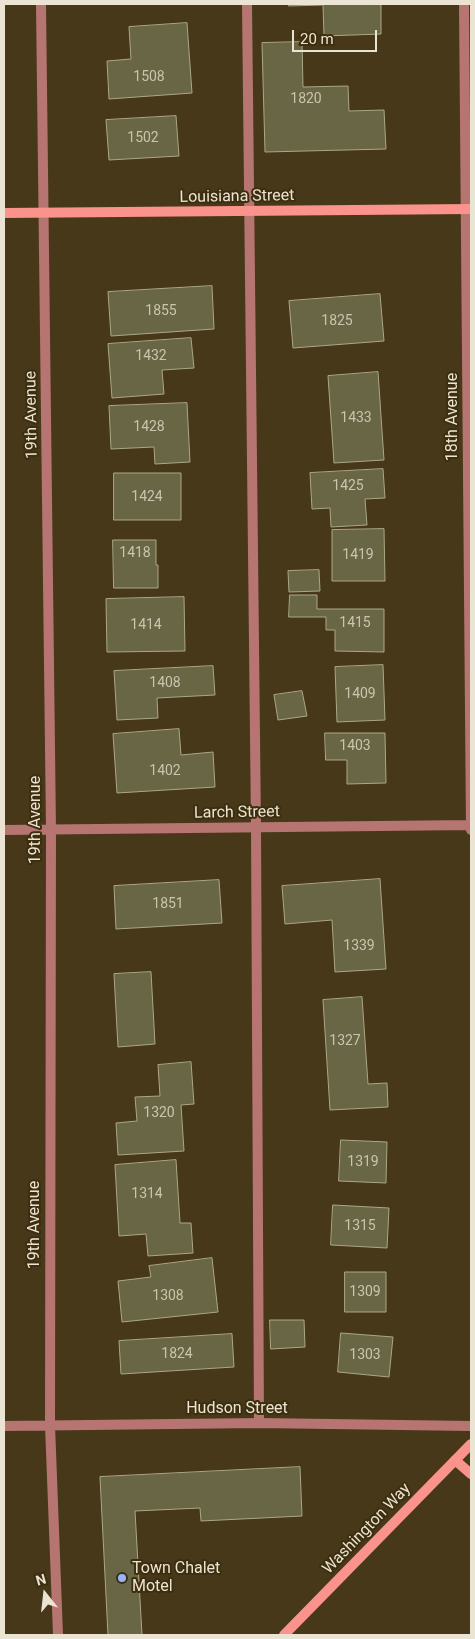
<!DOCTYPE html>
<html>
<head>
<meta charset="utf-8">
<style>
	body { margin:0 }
	#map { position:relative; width:475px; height:1639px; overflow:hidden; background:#47381a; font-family:Roboto,sans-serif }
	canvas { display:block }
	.frame { position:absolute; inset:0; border:5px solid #ece4d2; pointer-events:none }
	.north { position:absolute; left:20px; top:1569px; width:50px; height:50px; -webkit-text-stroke:4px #3c2e0f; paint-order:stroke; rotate:344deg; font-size:14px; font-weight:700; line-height:20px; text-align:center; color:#ece4d2 }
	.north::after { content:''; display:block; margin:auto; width:18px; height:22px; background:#ece4d2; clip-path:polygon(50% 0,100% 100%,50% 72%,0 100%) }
	.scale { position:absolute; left:292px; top:30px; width:85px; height:22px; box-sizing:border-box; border:2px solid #ece4d2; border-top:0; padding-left:6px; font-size:15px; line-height:18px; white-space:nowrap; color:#ece4d2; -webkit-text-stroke:4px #3c2e0f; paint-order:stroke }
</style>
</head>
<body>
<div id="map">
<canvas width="475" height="1639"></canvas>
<div class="frame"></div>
<div class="north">N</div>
<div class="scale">20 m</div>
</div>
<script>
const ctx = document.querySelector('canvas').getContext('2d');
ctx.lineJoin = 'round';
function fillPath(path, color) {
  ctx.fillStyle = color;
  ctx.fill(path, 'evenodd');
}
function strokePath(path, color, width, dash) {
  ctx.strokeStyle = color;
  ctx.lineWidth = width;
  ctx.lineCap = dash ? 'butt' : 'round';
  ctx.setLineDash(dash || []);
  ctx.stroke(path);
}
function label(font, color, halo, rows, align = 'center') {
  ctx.font = font + ' Roboto,sans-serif';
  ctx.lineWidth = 4;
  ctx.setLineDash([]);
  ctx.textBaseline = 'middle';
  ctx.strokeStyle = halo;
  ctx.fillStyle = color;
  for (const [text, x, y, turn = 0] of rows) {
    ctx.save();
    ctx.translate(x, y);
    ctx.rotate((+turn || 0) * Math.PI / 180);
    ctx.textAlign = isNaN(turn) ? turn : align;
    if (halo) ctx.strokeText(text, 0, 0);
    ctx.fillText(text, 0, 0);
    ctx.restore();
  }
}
const building = new Path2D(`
	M289,4H381V34L324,36L323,5L289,6Z
	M187,23L192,93L109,99L107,61L131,59L129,27Z
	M302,42L303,87L348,86L349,111L384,110L386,149L265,152L262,43Z
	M176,116L179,156L109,160L106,120Z
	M212,286L214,329L111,336L108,292Z
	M380,294L384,341L293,348L289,301Z
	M191,338L194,368L162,370L164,394L112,398L108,344Z
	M378,372L384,460L334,463L328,376Z
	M187,403L190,462L155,464L154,447L111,449L109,406Z
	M383,469L385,498L365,499L367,525L331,527L330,508L312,509L310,473Z
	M114,473H181V520H114Z
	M384,529L385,581H332V530Z
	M113,540H156V565H158V588H114Z
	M319,570L320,591L289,592L288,571Z
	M290,595H317V609H384V652L335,651V630H326V617H289Z
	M184,597L185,651L107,652L106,599Z
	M383,665L385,720L337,722L335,667Z
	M213,666L215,695L157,698L158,718L117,720L114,671Z
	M302,691L307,716L278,720L274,695Z
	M179,729L181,755L213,752L215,787L117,793L113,734Z
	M325,733H385L386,783L347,784V760H326Z
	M380,879L386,969L335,972L332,920L285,924L282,886Z
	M219,880L222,923L116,929L114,886Z
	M151,972L155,1044L118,1047L114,974Z
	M362,997L368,1084L387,1083L388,1107L330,1110L323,1000Z
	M191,1062L194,1104L181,1105L184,1151L118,1155L116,1123L137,1121L135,1097L160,1096L158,1065Z
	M341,1140L387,1142L386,1183L339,1181Z
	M176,1160L180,1223H191L193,1253L148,1256L146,1234L119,1236L115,1165Z
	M333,1205L389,1208L387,1248L331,1245Z
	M212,1258L218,1312L122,1322L118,1281L151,1277L149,1266Z
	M345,1272H386V1312H345Z
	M270,1320H304L305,1347L271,1349Z
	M341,1333L393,1337L389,1377L338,1372Z
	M232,1334L234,1367L121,1374L119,1341Z
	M300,1467L302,1516L201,1521L200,1508L135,1511L142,1635H108L100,1477Z`);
const lane = new Path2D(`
	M247,4L256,827L259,1423`);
const street = new Path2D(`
	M41,4L51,830L50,1425L58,1635
	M464,4L471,830
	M4,830L471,825
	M4,1426L259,1423L471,1426`);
const secondary = new Path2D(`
	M4,213L471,209
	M455,1460L471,1474
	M284,1635L471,1444`);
const markers = [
	[122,1578,5,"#95b6fd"]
];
const numberNames = [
	["1508",149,77],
	["1820",306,99],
	["1502",143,138],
	["1855",161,311],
	["1825",337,321],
	["1432",151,356],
	["1433",356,418],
	["1428",149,427],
	["1425",348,486],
	["1424",147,497],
	["1418",135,553],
	["1419",358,555],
	["1415",355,623],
	["1414",146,625],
	["1408",165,683],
	["1409",360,694],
	["1403",355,746],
	["1402",165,771],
	["1851",168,904],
	["1339",359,946],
	["1327",345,1041],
	["1320",159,1113],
	["1319",363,1162],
	["1314",147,1194],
	["1315",360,1226],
	["1309",365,1292],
	["1308",168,1296],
	["1824",177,1354],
	["1303",365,1355]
];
const streetNames = [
	["Louisiana Street",237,197,-1],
	["19th Avenue",32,415,-91],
	["18th Avenue",453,417,-90],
	["Larch Street",237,813,-1],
	["19th Avenue",36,820,-90],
	["19th Avenue",35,1225,-90],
	["Hudson Street",237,1409],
	["Washington Way",367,1529,-46]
];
const poiNames = [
	["Town Chalet",132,1569],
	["Motel",132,1587]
];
fillPath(building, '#686644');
strokePath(building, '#aba884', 1);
strokePath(lane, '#b67570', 10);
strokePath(street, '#b67570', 10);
strokePath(secondary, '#fa938c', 10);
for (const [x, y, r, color] of markers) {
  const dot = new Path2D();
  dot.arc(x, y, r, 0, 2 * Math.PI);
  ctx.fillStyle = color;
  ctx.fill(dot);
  strokePath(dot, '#3c2e0f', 2);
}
label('14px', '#cbc4ae', null, numberNames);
label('16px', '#ece4d2', '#3c2e0f', streetNames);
label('16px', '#ece4d2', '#3c2e0f', poiNames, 'left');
</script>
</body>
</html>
